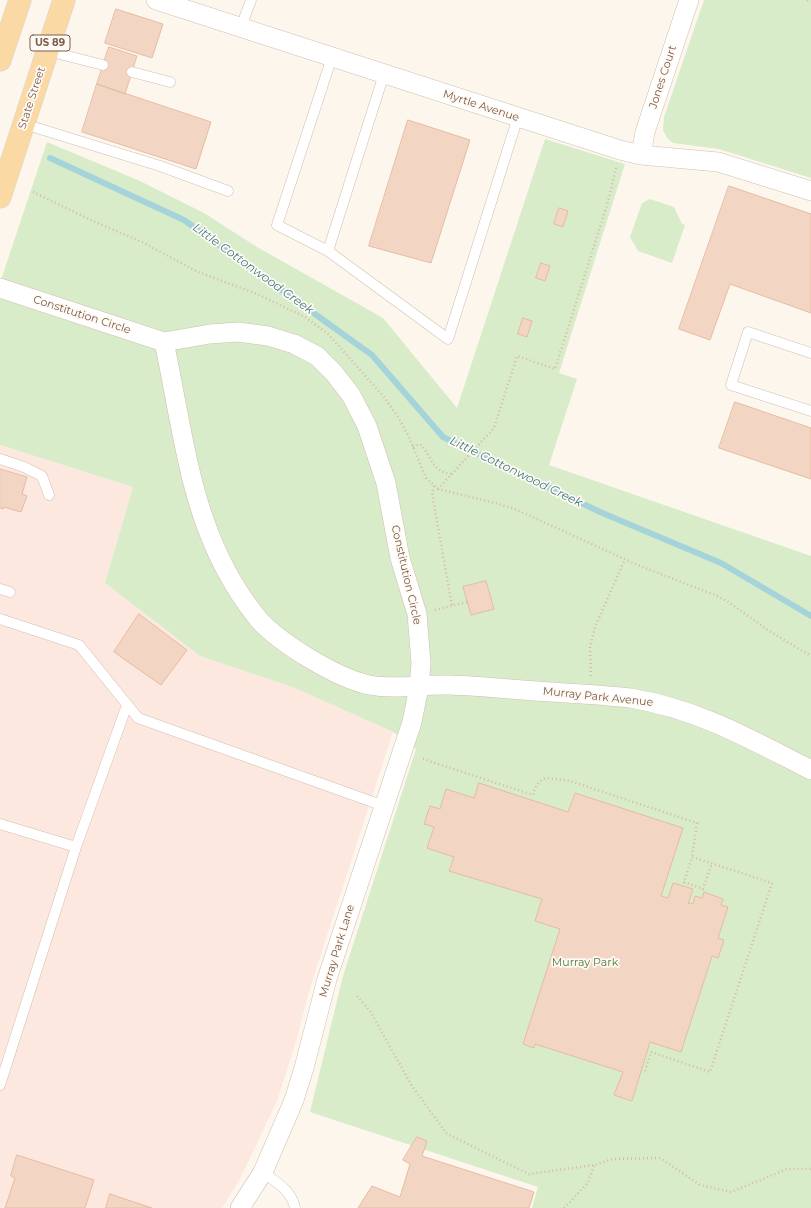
<!DOCTYPE html>
<html>
<head>
<meta charset="utf-8">
<style>
	body { margin:0 }
	canvas { display:block; background:#fdf6ec }
</style>
</head>
<body>
<canvas width="811" height="1208"></canvas>
<script>
const ctx = document.querySelector('canvas').getContext('2d');
ctx.lineJoin = 'round';
function fillPath(path, color) {
  ctx.fillStyle = color;
  ctx.fill(path, 'evenodd');
}
function strokePath(path, color, width, dash) {
  ctx.strokeStyle = color;
  ctx.lineWidth = width;
  ctx.lineCap = dash ? 'butt' : 'round';
  ctx.setLineDash(dash || []);
  ctx.stroke(path);
}
function label(font, color, halo, rows, align = 'center') {
  ctx.font = font + ' Montserrat,sans-serif';
  ctx.lineWidth = 3.5;
  ctx.setLineDash([]);
  ctx.textBaseline = 'middle';
  ctx.strokeStyle = halo;
  ctx.fillStyle = color;
  for (const [text, x, y, turn = 0] of rows) {
    ctx.save();
    ctx.translate(x, y);
    ctx.rotate((+turn || 0) * Math.PI / 180);
    ctx.textAlign = isNaN(turn) ? turn : align;
    if (halo) ctx.strokeText(text, 0, 0);
    ctx.fillText(text, 0, 0);
    ctx.restore();
  }
}
const commercial = new Path2D(`
	M0,445L133,487L105,583L200,656L295,688L393,732L310,988L295,1045L277,1101L240,1179L222,1208H0Z`);
const green = new Path2D(`
	M704,0H811V178L719,149L673,143L667,138L663,130L664,117Z
	M545,139L625,164L559,373L577,379L549,465L811,556V1208H532L538,1187L310,1112L343,976L416,749L393,732L295,688L200,656L105,583L133,487L0,445V283L47,142L140,181L204,213L257,247L383,318L457,408Z
	M650,199L674,207L682,224L685,225L672,263L638,251L630,237L642,203Z`);
const stream = new Path2D(`
	M50,158L184,220L372,355L443,437L600,512L721,563L811,616`);
const building = new Path2D(`
	M116,9L163,24L152,58L105,43Z
	M109,47L137,56L125,94L97,84Z
	M97,84L211,122L196,169L82,132Z
	M408,120L470,140L431,263L369,246Z
	M729,186L811,214V313L730,284L710,340L679,329Z
	M559,208L568,211L563,227L554,224Z
	M541,263L550,266L545,281L536,278Z
	M523,318L532,321L527,337L518,334Z
	M735,402L811,428V479L719,448Z
	M0,469L27,477L22,494L27,496L21,512L4,507L3,509L0,508Z
	M486,581L494,609L471,615L463,587Z
	M139,614L187,650L161,685L114,652Z
	M479,783L568,812L575,793L683,828L661,896L668,898L673,883L693,889L688,904L689,903L693,904L695,896L702,898L704,892L723,899L721,905L728,907L718,938L724,940L718,958L712,956L681,1052L650,1042L632,1101L614,1095L623,1072L535,1044L534,1048L523,1044L560,929L535,921L542,899L449,871L454,857L427,848L434,827L424,824L430,806L440,809L446,789L474,798Z
	M417,1137L427,1141L422,1156L534,1192L529,1208H358L372,1186L400,1197L410,1164L403,1160Z
	M17,1155L94,1180L85,1208H5L15,1178L11,1176Z
	M110,1194L152,1208H106Z`);
const path = new Path2D(`
	M807,0L811,1
	M33,192L93,221L142,242L198,272L257,294L305,317L328,334L384,397L398,417L409,437L426,478L438,489L499,504L517,510L640,566L715,595L727,601L769,631L811,656
	M413,447L420,444C433,457 430,471 452,474
	M434,486L432,493L452,606
	M438,489L494,428L517,356L555,369L608,202L616,168
	M435,610L467,602
	M591,676L590,647L595,627L625,559
	M423,759L533,795C535,787 538,781 546,778L570,781L697,823L692,857
	M684,882L703,889L712,863
	M357,996L370,1011L412,1086L447,1134L529,1174L594,1165L613,1159L660,1158L700,1185L731,1192L787,1169H811
	M645,1071L651,1052L710,1072L772,883L692,857L683,886
	M564,1208L588,1183L594,1165`);
const service = new Path2D(`
	M241,27L251,0
	M48,51L103,65
	M332,57L277,225L328,251L448,339L518,117
	M132,72L170,82
	M24,124L160,166L228,191
	M328,251L384,74
	M811,353L748,332L731,385L811,411
	M0,459L24,467L42,476L49,495
	M0,589L10,592
	M0,619L79,645L138,718L384,806
	M0,824L76,847L127,705
	M0,1085L76,847
	M263,1172C276,1182 292,1191 295,1208`);
const minor = new Path2D(`
	M156,0L620,150L641,155L718,162L811,191
	M641,155L645,132L689,0
	M0,288L164,342L210,334L238,332L268,336L294,344L317,356L334,373L351,395L367,426L386,483L400,558L417,614L421,663L419,687L412,722L327,979L304,1068L294,1100L263,1172L240,1208
	M164,342C181,419 188,501 227,572C236,589 247,605 259,620C281,644 337,678 369,685C396,690 422,684 449,685C483,686 517,690 551,692C577,694 604,695 630,698C698,709 750,739 811,770`);
const primary = new Path2D(`
	M0,60L20,0
	M0,197L64,0`);
const shields = [
	[50,43,40]
];
const shieldNames = [
	["US 89",50,43]
];
const streetNames = [
	["Jones Court",663,77,-72],
	["State Street",32,98,-72],
	["Myrtle Avenue",481,106,18],
	["Constitution Circle",82,315,18],
	["Constitution Circle",406,575,77],
	["Murray Park Avenue",598,697,6],
	["Murray Park Lane",337,951,-73]
];
const parkNames = [
	["Murray Park",585,963]
];
const waterNames = [
	["Little Cottonwood Creek",253,269,36],
	["Little Cottonwood Creek",516,472,26]
];
fillPath(commercial, '#fde8e0');
fillPath(green, '#d8ecc9');
strokePath(stream, '#a5d3da', 6);
fillPath(building, '#f3d5c3');
strokePath(building, '#e6bba3', 1);
strokePath(service, '#d1beb0', 11);
strokePath(minor, '#d1beb0', 20);
strokePath(primary, '#dad1cd', 23);
strokePath(path, '#d9b8a5', 2.5, [1, 3]);
strokePath(service, '#fff', 10);
strokePath(minor, '#fff', 19);
strokePath(primary, '#fbd9a5', 22);
for (const [x, y, w] of shields) {
  const box = new Path2D();
  box.roundRect(x - w / 2, y - 8, w, 16, 3);
  ctx.fillStyle = '#fffaf3';
  ctx.fill(box);
  strokePath(box, '#7a5c4d', 1);
}
label('bold 10px', '#7a5c4d', null, shieldNames);
label('11px', '#7a5c4d', '#fffaf3', streetNames);
label('11px', '#537a41', '#fffaf3', parkNames);
label('italic 12px', '#437c86', '#fffaf3', waterNames);
</script>
</body>
</html>
